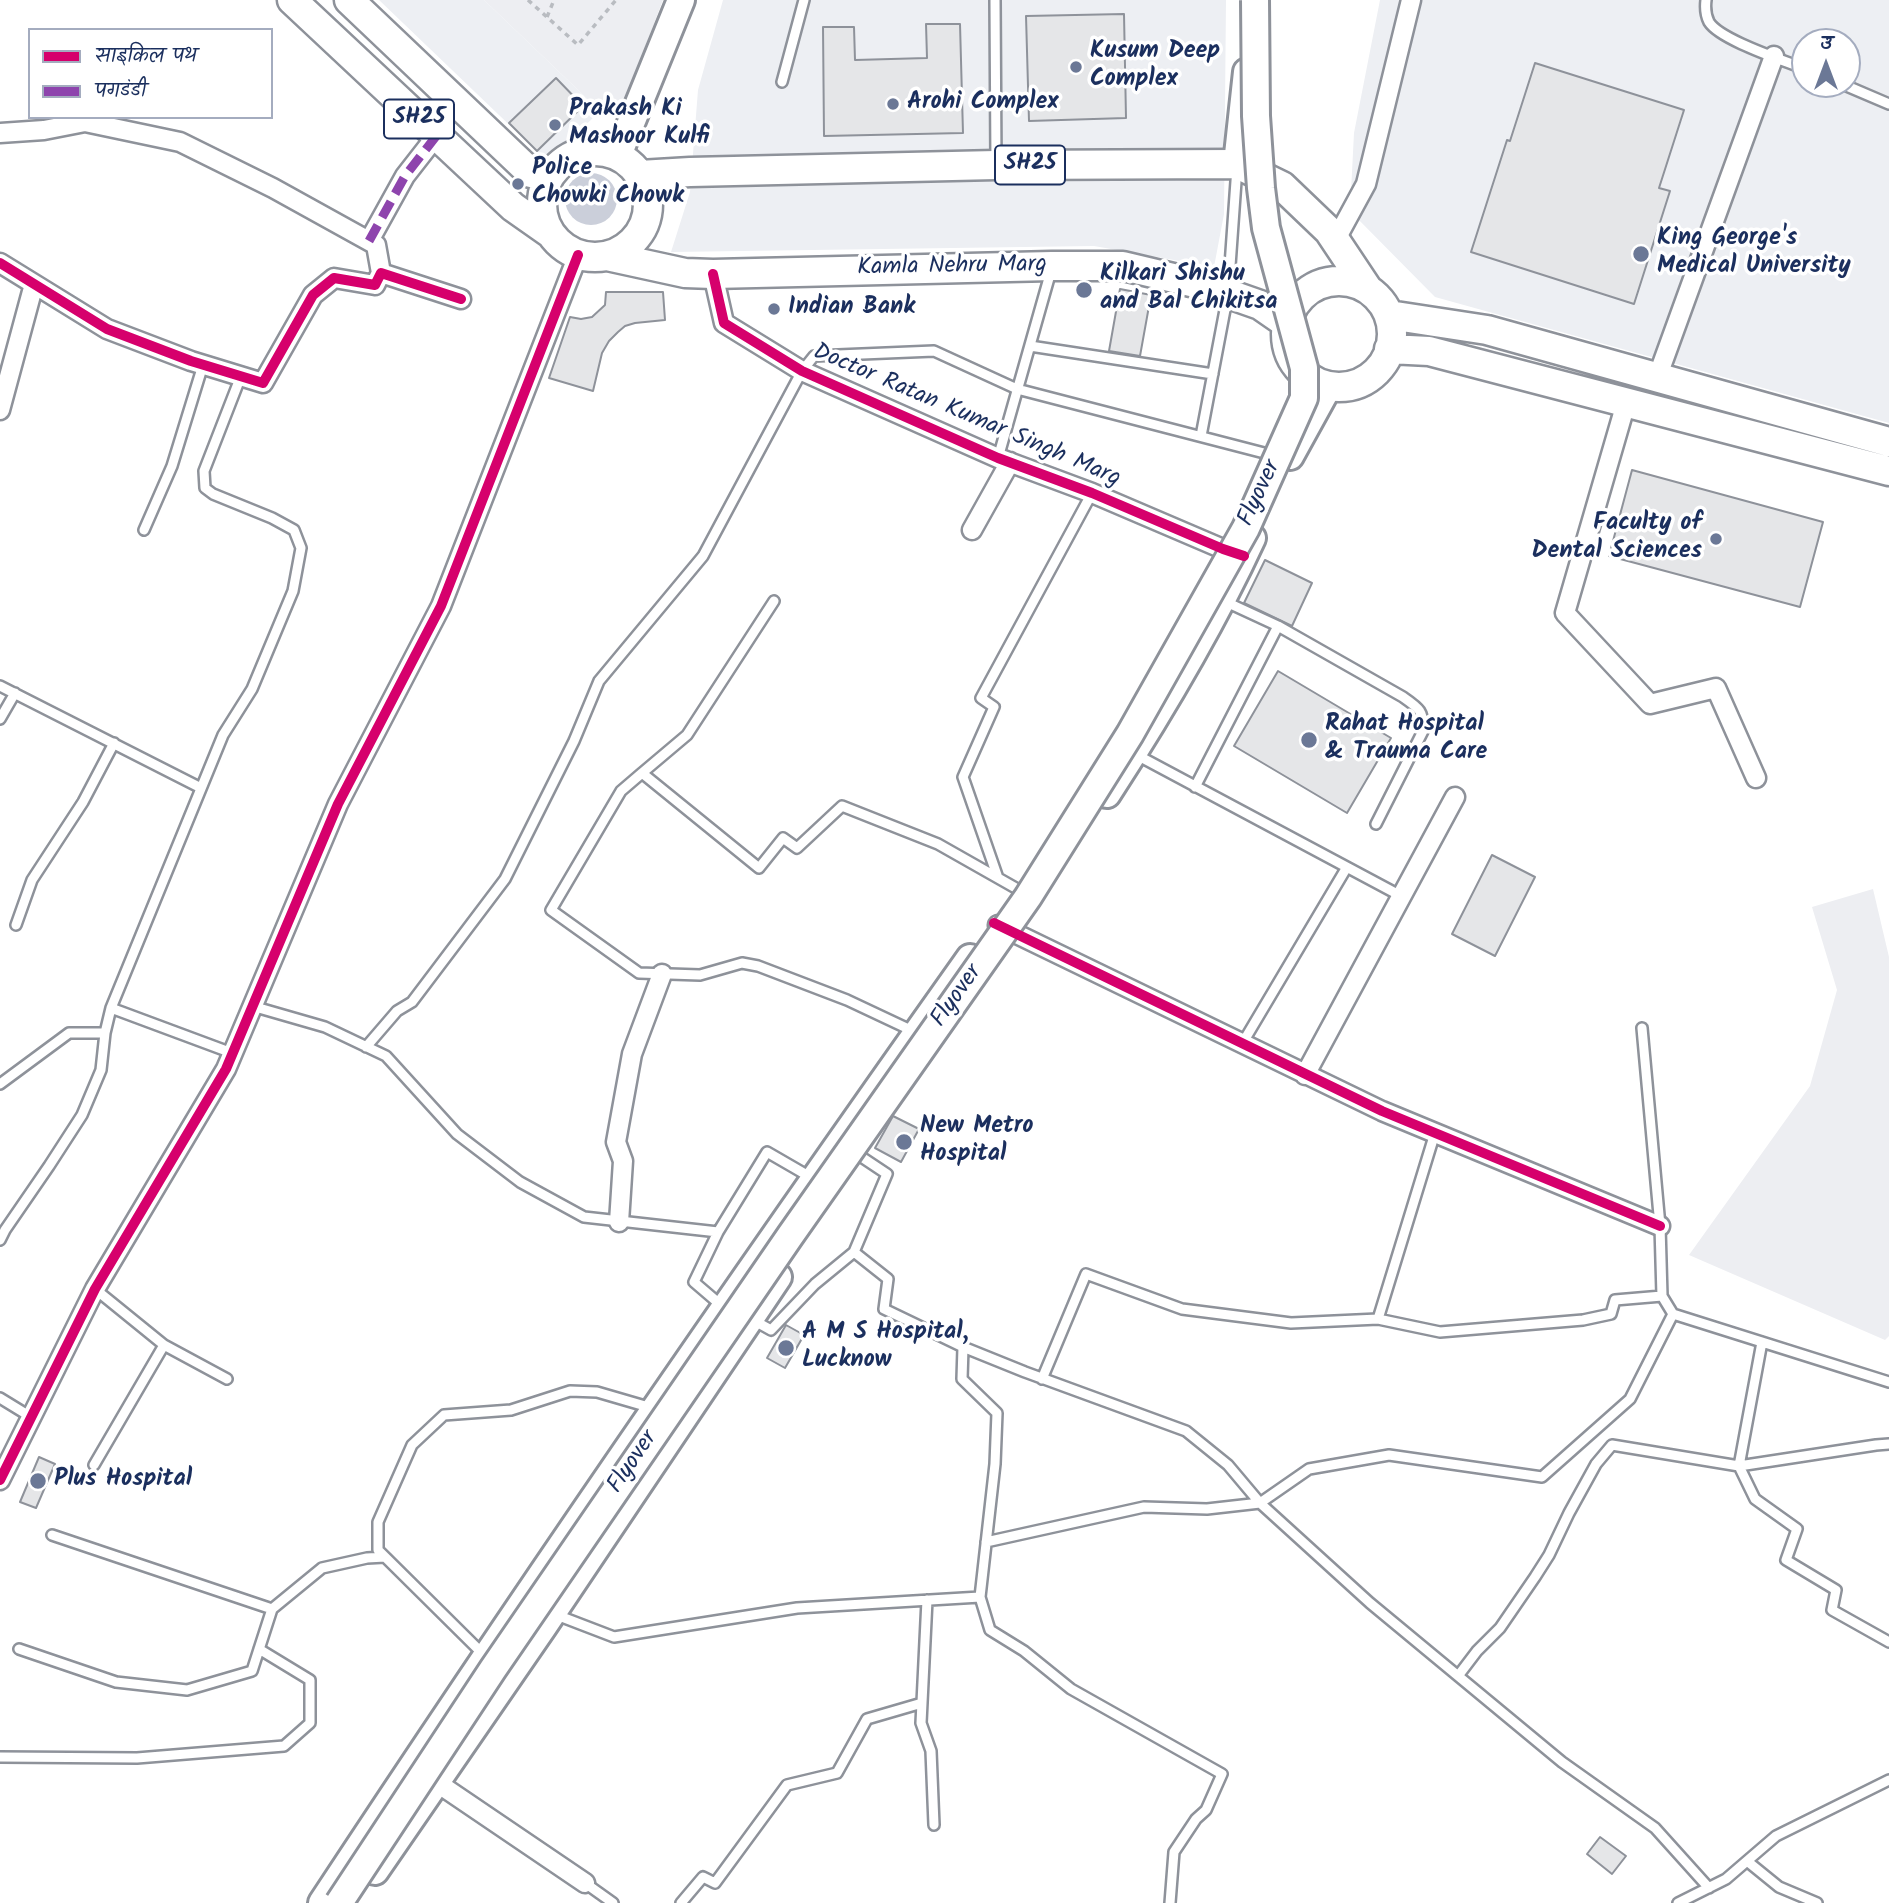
<!DOCTYPE html>
<html>
<head>
<meta charset="utf-8">
<style>
	body { margin:0 }
	#map { position:relative; width:1889px; height:1903px; overflow:hidden; background:#fff; font-family:Kalam,"Playpen Sans Deva",sans-serif }
	canvas { display:block }
	.legend { position:absolute; left:28px; top:28px; width:245px; height:91px; box-sizing:border-box; background:#fff; border:2px solid #a4acbf; margin:0; padding:9px 12px; list-style:none; font-size:21px; color:#1b2f5e }
	.legend li { display:flex; align-items:center; gap:14px; height:35px }
	.legend b { width:35px; border:2px solid #a4acbf }
	.north { position:absolute; left:1791px; top:28px; width:70px; height:70px; box-sizing:border-box; background:#fff; border:2px solid #a4acbf; border-radius:50%; rotate:0deg; font-size:19px; font-weight:700; line-height:28px; text-align:center; color:#1b2f5e }
	.north::after { content:''; display:block; margin:auto; width:24px; height:32px; background:#6b7896; clip-path:polygon(50% 0,100% 100%,50% 72%,0 100%) }
</style>
</head>
<body>
<div id="map">
<canvas width="1889" height="1903"></canvas>
<ul class="legend">
<li><b style="height:9px;background:#d6006c"></b>साइकिल पथ</li>
<li><b style="height:9px;background:#8e44ad"></b>पगडंडी</li>
</ul>
<div class="north">उ</div>
</div>
<script>
const ctx = document.querySelector('canvas').getContext('2d');
ctx.lineJoin = 'round';
function fillPath(path, color) {
  ctx.fillStyle = color;
  ctx.fill(path, 'evenodd');
}
function strokePath(path, color, width, dash) {
  ctx.strokeStyle = color;
  ctx.lineWidth = width;
  ctx.lineCap = dash ? 'butt' : 'round';
  ctx.setLineDash(dash || []);
  ctx.stroke(path);
}
function label(font, color, halo, rows, align = 'center') {
  ctx.font = font + ' Kalam,sans-serif';
  ctx.lineWidth = 7;
  ctx.setLineDash([]);
  ctx.textBaseline = 'middle';
  ctx.strokeStyle = halo;
  ctx.fillStyle = color;
  for (const [text, x, y, turn = 0] of rows) {
    ctx.save();
    ctx.translate(x, y);
    ctx.rotate((+turn || 0) * Math.PI / 180);
    ctx.textAlign = isNaN(turn) ? turn : align;
    if (halo) ctx.strokeText(text, 0, 0);
    ctx.fillText(text, 0, 0);
    ctx.restore();
  }
}
const built = new Path2D(`
	M379,0H484L600,111L548,162Z
	M723,0H1226L1224,214L1214,267L1094,246L671,252L690,192L698,90Z
	M1380,0H1889V423L1435,297L1350,211L1354,133ZM1805,42H1847V84H1805Z`);
const green = new Path2D(`
	M484,0H663L622,107L600,111Z
	M1873,889L1889,957V1336L1885,1340L1689,1255L1810,1086L1837,990L1812,907Z`);
const water = new Path2D(`
	M565 199a26 26 0 1 1 52 0a26 26 0 1 1-52 0Z`);
const building = new Path2D(`
	M1124,14L1126,118L1029,121L1026,16Z
	M926,24H960L963,133L824,136L823,27H854L855,60L927,58Z
	M1535,63L1684,110L1659,188L1670,191L1634,304L1471,252L1507,140L1510,141Z
	M556,78L583,106L537,151L509,123Z
	M1120,289L1151,295L1140,356L1109,351Z
	M606,292H663L665,320L635,323L625,326L618,332L609,341L602,353L593,391L549,378L570,317L581,319L592,317L605,305Z
	M1632,470L1823,522L1800,607L1609,556Z
	M1265,560L1312,583L1292,626L1244,603Z
	M1278,671L1391,738L1347,813L1234,746Z
	M1492,855L1535,877L1495,956L1452,934Z
	M893,1116L919,1129L901,1162L875,1148Z
	M786,1325L804,1335L785,1368L767,1358Z
	M39,1457L55,1464L36,1508L20,1502Z
	M1600,1837L1626,1856L1612,1874L1587,1854Z`);
const path = new Path2D(`
	M528,0L578,45L616,0
	M547,17L554,0`);
const lane = new Path2D(`
	M995,0L996,163
	M1706,0C1705,8 1705,14 1709,22C1720,40 1783,60 1805,69
	M782,82L804,0
	M1842,84L1889,104
	M1030,346L1213,374
	M1201,436L1228,294L1237,167
	M998,458L1051,271
	M144,530L172,466L203,365
	M774,601L687,735L642,773L759,868L783,838L797,848L842,806L938,844L1028,895
	M1224,601L1278,626
	M0,686L201,788
	M0,719L15,693
	M1135,754L1401,896
	M642,773L621,791L551,910L639,973L700,975L742,963L758,966L847,1000L915,1032
	M1195,787L1278,626L1403,697C1419,708 1424,711 1423,731L1376,824
	M998,878L963,777L994,707L981,698L1092,493
	M16,925L32,880L83,802L114,743
	M252,1006L325,1027L386,1056L457,1134L520,1182L584,1217L718,1232
	M111,1008L232,1053
	M1642,1028L1660,1226L1662,1296L1673,1314L1889,1382
	M1242,1044L1347,867
	M366,1047L397,1011L412,1002L505,879L574,741L599,681L703,556L802,371L814,356L934,351L1017,389L1268,454
	M0,1084L69,1033H105
	M854,1152L887,1174L854,1252L888,1279L884,1309L963,1347L1025,1372L1186,1431L1228,1465L1260,1503L1370,1603L1562,1762L1655,1828L1709,1888
	M0,1240L5,1230L49,1166L82,1115L101,1070L105,1033L111,1008L223,735L252,689L293,591L301,548L294,530L272,518L213,494L205,488L204,471L241,376
	M95,1289L164,1345L227,1379
	M722,1306L694,1282L718,1232L767,1152L812,1178
	M1378,1319L1440,1332L1583,1320L1611,1314L1615,1300L1662,1296
	M753,1320L771,1330L815,1284L854,1252
	M1762,1342L1739,1466L1755,1499L1797,1529L1786,1560L1836,1590L1832,1610L1889,1642
	M963,1347L962,1379L997,1413L995,1464L980,1597L990,1630L1024,1651L1071,1689L1222,1774L1206,1810L1196,1819L1174,1852L1170,1903
	M1042,1379L1086,1274L1182,1309L1291,1323L1378,1319L1435,1133
	M0,1398L31,1417
	M94,1465L164,1345
	M986,1542L1144,1507L1207,1509L1260,1503L1309,1469L1389,1455L1542,1477L1630,1399L1673,1314
	M927,1600L921,1723L931,1751L934,1825
	M272,1609L322,1568L367,1558L385,1557
	M554,1614L614,1637L797,1608L980,1597
	M19,1649L116,1682L187,1690L252,1671L272,1609L52,1535
	M484,1655L378,1550V1522L412,1445L444,1415L511,1410L570,1391L597,1392L652,1408
	M1458,1676L1477,1651L1500,1628L1535,1577L1549,1555L1569,1513L1596,1464L1612,1445L1739,1466L1876,1445L1889,1444
	M0,1757L137,1758L284,1746L310,1723V1680L259,1649
	M1747,1861L1779,1887L1817,1903
	M585,1883L613,1903
	M681,1903L703,1877L715,1883L787,1785L837,1773L867,1719L922,1703
	M1678,1903L1726,1879L1776,1836L1889,1780`);
const street = new Path2D(`
	M0,133L44,130L85,122L180,142L273,188L376,245L381,273
	M369,241L405,176L437,135
	M1335,241L1366,184L1411,0
	M0,263L107,329L191,361L263,383L313,295L334,278L375,285L381,273L461,299
	M713,274L724,323L802,371L998,458L1092,493L1223,549L1241,554
	M1657,378L1774,56
	M1626,403L1565,613L1650,704L1716,688L1756,778
	M0,410L34,284
	M972,530L1010,462
	M998,925L1382,1111L1660,1226
	M1305,1075L1455,797
	M619,1222L623,1161L616,1142L632,1054L662,974
	M0,1480L95,1289L226,1069L338,804L441,606L578,255
	M436,1782L585,1883`);
const secondary = new Path2D(`
	M618,155L681,0
	M1237,164L1247,72
	M1290,456L1328,387
	M1107,794C1160,712 1211,627 1252,538
	M375,1871L543,1627L778,1277
	M322,1903C532,1584 749,1270 970,958`);
const primary = new Path2D(`
	M292,0L513,207L550,233
	M349,0L531,173L550,175
	M542 204a53 53 0 1 1 106 0a53 53 0 1 1-106 0Z
	M640,175L690,172L996,165L1237,164L1282,186L1329,231L1367,288
	M607,256L685,273L713,274L1052,266H1123L1203,285L1260,305L1286,323
	M1286 334a53 53 0 1 1 106 0a53 53 0 1 1-106 0Z
	M1389,315L1487,330L1889,442
	M1389,349L1429,351L1889,471`);
const secondaryBridge = new Path2D(`
	M339,1903L493,1669L790,1236L1028,897L1130,734L1246,528L1304,398V368L1266,228L1261,188L1256,116L1255,0`);
const quiet = new Path2D(`
	M369,241L405,176L437,135`);
const cycleway = new Path2D(`
	M0,263L107,329L191,361L263,383L313,295L334,278L375,285L381,273L461,299
	M713,274L724,323L802,371L998,458L1092,493L1223,549L1244,556
	M994,923L1382,1111L1660,1226
	M0,1480L95,1289L226,1069L338,804L441,606L578,255`);
const markers = [
	[1076,67,7,"#6b7896"],
	[893,104,7,"#6b7896"],
	[555,125,7,"#6b7896"],
	[518,184,7,"#6b7896"],
	[1641,254,9,"#6b7896"],
	[1084,290,9,"#6b7896"],
	[774,309,7,"#6b7896"],
	[1716,539,7,"#6b7896"],
	[1309,740,9,"#6b7896"],
	[904,1142,9,"#6b7896"],
	[786,1348,9,"#6b7896"],
	[38,1481,9,"#6b7896"]
];
const shields = [
	[419,119,70],
	[1030,165,70]
];
const shieldNames = [
	["SH25",419,119],
	["SH25",1030,165]
];
const poiNames = [
	["Kusum Deep",1090,53],
	["Complex",1090,81],
	["Arohi Complex",907,104],
	["Prakash Ki",569,111],
	["Mashoor Kulfi",569,139],
	["Police",532,170],
	["Chowki Chowk",532,198],
	["King George's",1657,240],
	["Medical University",1657,268],
	["Kilkari Shishu",1100,276],
	["and Bal Chikitsa",1100,304],
	["Indian Bank",788,309],
	["Faculty of",1702,525,"right"],
	["Dental Sciences",1702,553,"right"],
	["Rahat Hospital",1325,726],
	["& Trauma Care",1325,754],
	["New Metro",920,1128],
	["Hospital",920,1156],
	["A M S Hospital,",802,1334],
	["Lucknow",802,1362],
	["Plus Hospital",54,1481]
];
const streetNames = [
	["Kamla Nehru Marg",952,268,-1],
	["Doctor Ratan Kumar Singh Marg",966,417,23],
	["Flyover",1261,494,-65],
	["Flyover",958,997,-55],
	["Flyover",634,1463,-56]
];
fillPath(built, '#edeff3');
fillPath(green, '#edeef2');
fillPath(water, '#cbcfda');
fillPath(building, '#e5e6e8');
strokePath(building, '#8e929a', 2);
strokePath(lane, '#8e929a', 14);
strokePath(street, '#8e929a', 23);
strokePath(secondary, '#8e929a', 32);
strokePath(primary, '#8e929a', 33);
strokePath(path, '#b9bcc1', 3.5, [5, 5]);
strokePath(lane, '#fff', 9);
strokePath(street, '#fff', 18);
strokePath(secondary, '#fff', 26);
strokePath(primary, '#fff', 28);
strokePath(secondaryBridge, '#8e929a', 32, []);
strokePath(secondaryBridge, '#fff', 26);
strokePath(quiet, '#8e44ad', 9, [18, 9]);
strokePath(cycleway, '#d6006c', 10);
for (const [x, y, r, color] of markers) {
  const dot = new Path2D();
  dot.arc(x, y, r, 0, 2 * Math.PI);
  ctx.fillStyle = color;
  ctx.fill(dot);
  strokePath(dot, '#fff', 2.5);
}
for (const [x, y, w] of shields) {
  const box = new Path2D();
  box.roundRect(x - w / 2, y - 19.5, w, 39, 5);
  ctx.fillStyle = '#fff';
  ctx.fill(box);
  strokePath(box, '#1b2f5e', 2);
}
label('bold 23px', '#1b2f5e', null, shieldNames);
label('bold 24px', '#1b2f5e', '#fff', poiNames, 'left');
label('24px', '#1b2f5e', '#fff', streetNames);
</script>
</body>
</html>
